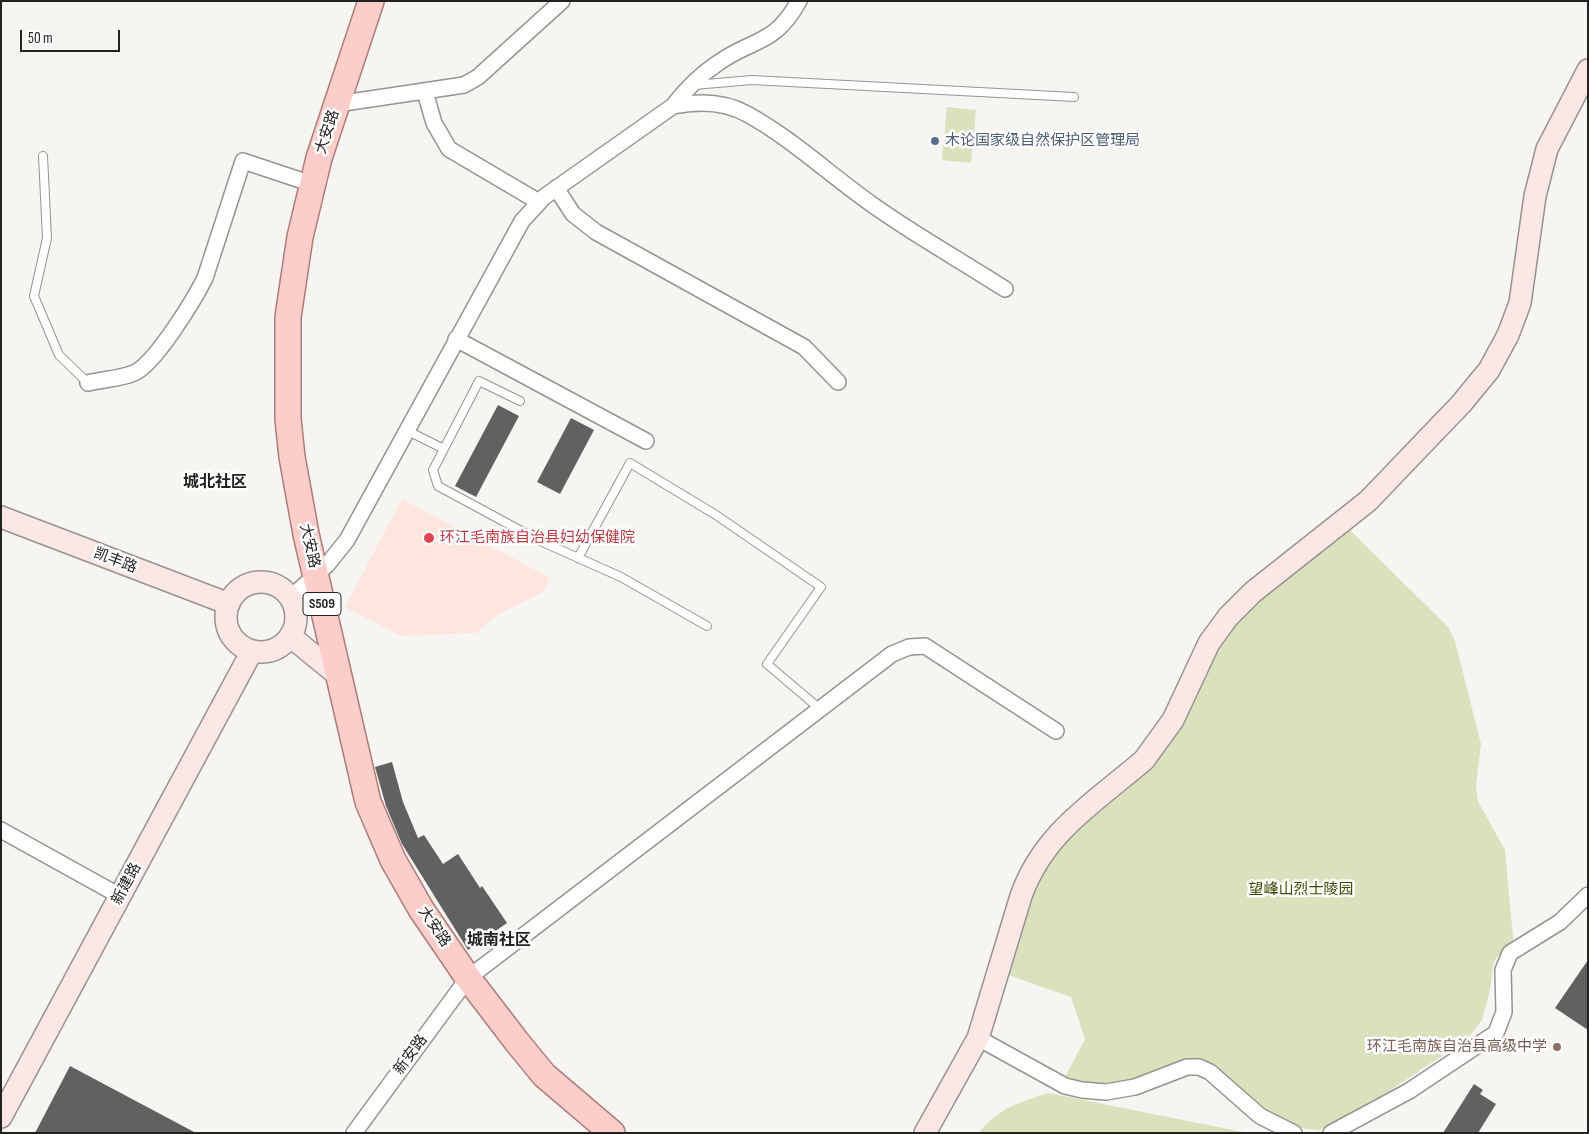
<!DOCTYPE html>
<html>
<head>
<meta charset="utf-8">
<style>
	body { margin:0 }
	#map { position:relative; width:1589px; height:1134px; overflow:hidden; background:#f6f5f2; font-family:"Sofia Sans Condensed",sans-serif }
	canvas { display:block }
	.frame { position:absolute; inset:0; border:2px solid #222221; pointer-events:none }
	.scale { position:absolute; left:20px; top:30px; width:100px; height:22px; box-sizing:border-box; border:2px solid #222221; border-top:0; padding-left:6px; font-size:15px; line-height:18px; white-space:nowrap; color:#222221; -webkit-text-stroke:4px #fff; paint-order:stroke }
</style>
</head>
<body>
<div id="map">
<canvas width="1589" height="1134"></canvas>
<div class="frame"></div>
<div class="scale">50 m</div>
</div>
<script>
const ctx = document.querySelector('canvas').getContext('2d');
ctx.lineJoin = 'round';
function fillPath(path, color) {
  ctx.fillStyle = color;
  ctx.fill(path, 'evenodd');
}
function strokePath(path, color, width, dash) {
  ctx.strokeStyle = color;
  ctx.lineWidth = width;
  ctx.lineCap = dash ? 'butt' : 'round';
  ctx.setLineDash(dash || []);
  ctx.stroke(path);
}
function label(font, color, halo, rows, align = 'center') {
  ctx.font = font + ' "Sofia Sans Condensed","Noto Sans SC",sans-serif';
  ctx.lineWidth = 5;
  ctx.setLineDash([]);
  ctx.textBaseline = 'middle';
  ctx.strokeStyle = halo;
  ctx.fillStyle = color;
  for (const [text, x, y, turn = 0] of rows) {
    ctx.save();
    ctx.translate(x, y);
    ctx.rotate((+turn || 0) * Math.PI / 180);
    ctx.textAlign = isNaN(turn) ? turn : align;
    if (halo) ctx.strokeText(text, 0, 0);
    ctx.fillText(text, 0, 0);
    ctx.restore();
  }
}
const medical = new Path2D(`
	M402,499L550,578L543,592L497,615L476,633L401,636L345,607Z`);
const green = new Path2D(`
	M947,107L976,110L971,163L942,160Z
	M1350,530L1448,627L1455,641L1481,744L1476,785L1478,801L1505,850L1513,937V945L1496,958L1493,965L1490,990L1482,1020L1467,1039L1386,1093L1320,1130L1299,1128L1258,1107L1206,1062L1191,1059L1125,1085H1091L1064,1079L1085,1039L1071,997L1008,975L1040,876L1051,855L1184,720L1224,636L1256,601Z
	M1048,1093L1248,1133H979C997,1108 1021,1102 1048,1093Z`);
const building = new Path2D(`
	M498,405L519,416L476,497L455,486Z
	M571,418L594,430L560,494L537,482Z
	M392,762L403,802L418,838L424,835L443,864L458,854L480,888L482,886L507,923L468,950L402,844L386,806L375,767Z
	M1588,960V1030L1555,1008Z
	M70,1066L196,1133H35Z
	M1474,1084L1483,1090L1480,1094L1496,1104L1478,1133H1443Z`);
const lane = new Path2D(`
	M694,85L752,80L1074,97
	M43,156L47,238L34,296L59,355L88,383
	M520,401L479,381L433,470L438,486L538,540L621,577L707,626
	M406,430L444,449
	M578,558L630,463L716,515L821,587L767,664L820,709`);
const street = new Path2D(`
	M425,92L434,123L449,149L539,202
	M337,104L464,85L478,77L562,1
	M673,106C698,101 724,101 747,114C791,138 829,174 870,203C913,234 960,260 1005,289
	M556,188L573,214L596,232L804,347L838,382
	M456,339L646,441
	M88,383C103,379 120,379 134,373C155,364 194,300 205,278L243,161L312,184
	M290,598L327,565L347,540L522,221L544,197L673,106C686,89 700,75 718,63C753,38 774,46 799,1
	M1,830L120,896
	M978,1038L1065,1086L1082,1090L1106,1092L1135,1087L1187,1067H1199L1210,1072L1260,1116L1294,1133
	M354,1133L468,978L892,654L909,647L925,646L1056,731
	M1331,1133L1409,1091L1496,1033L1504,1012L1503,970L1510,953L1560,922L1588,895`);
const secondary = new Path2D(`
	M1,517L229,604
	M226 617a35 35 0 1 1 70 0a35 35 0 1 1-70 0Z
	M290,636L339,676
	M1,1117L252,651
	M925,1133L978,1038L1021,896C1044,832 1094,803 1144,760L1173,720L1209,643L1228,617L1253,592L1368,501L1461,404L1489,370L1508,335L1520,303L1535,196L1547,149L1588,70`);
const primary = new Path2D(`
	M371,1L319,158L300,237L288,317V419L292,457L306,534L368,802L393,860L421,909L468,978L517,1042L544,1075L612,1133`);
const markers = [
	[935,141,5,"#5c6f8a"],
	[429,538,6,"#e0444e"],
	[1557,1047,5,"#8d6e63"]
];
const shields = [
	[322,604,38]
];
const shieldNames = [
	["S509",322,604]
];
const streetNames = [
	["大安路",328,132,-72],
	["大安路",309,546,77],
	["凯丰路",115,561,21],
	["新建路",127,884,-62],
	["大安路",434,927,56],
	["新安路",411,1055,-54]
];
const serviceNames = [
	["木论国家级自然保护区管理局",945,141]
];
const healthNames = [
	["环江毛南族自治县妇幼保健院",440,538]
];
const parkNames = [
	["望峰山烈士陵园",1301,890]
];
const educationNames = [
	["环江毛南族自治县高级中学",1547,1047]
];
const neighbourhoodNames = [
	["城北社区",215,483],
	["城南社区",499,941]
];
fillPath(medical, '#fee5dd');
fillPath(green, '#d9e2bc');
fillPath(building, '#616062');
strokePath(lane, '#959491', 10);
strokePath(street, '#959491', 18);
strokePath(secondary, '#959491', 24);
strokePath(primary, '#ae7d78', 28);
strokePath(lane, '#fff', 8);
strokePath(street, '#fff', 15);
strokePath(secondary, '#fde7e5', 21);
strokePath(primary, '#fbceca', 25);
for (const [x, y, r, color] of markers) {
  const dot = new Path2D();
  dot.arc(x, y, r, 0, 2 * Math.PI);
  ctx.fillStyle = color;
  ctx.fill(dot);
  strokePath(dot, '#fff', 2);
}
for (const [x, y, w] of shields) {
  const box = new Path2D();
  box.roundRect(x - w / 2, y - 11.5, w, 23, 4);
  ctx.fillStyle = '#fff';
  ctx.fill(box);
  strokePath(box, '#222221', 1);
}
label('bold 14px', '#222221', null, shieldNames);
label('15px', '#222221', '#fff', streetNames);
label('15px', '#4e5e75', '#fff', serviceNames, 'left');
label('15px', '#be3a42', '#fff', healthNames, 'left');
label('15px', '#3d4700', '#fff', parkNames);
label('15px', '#785e54', '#fff', educationNames, 'right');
label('bold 16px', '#222221', '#fff', neighbourhoodNames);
</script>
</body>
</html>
